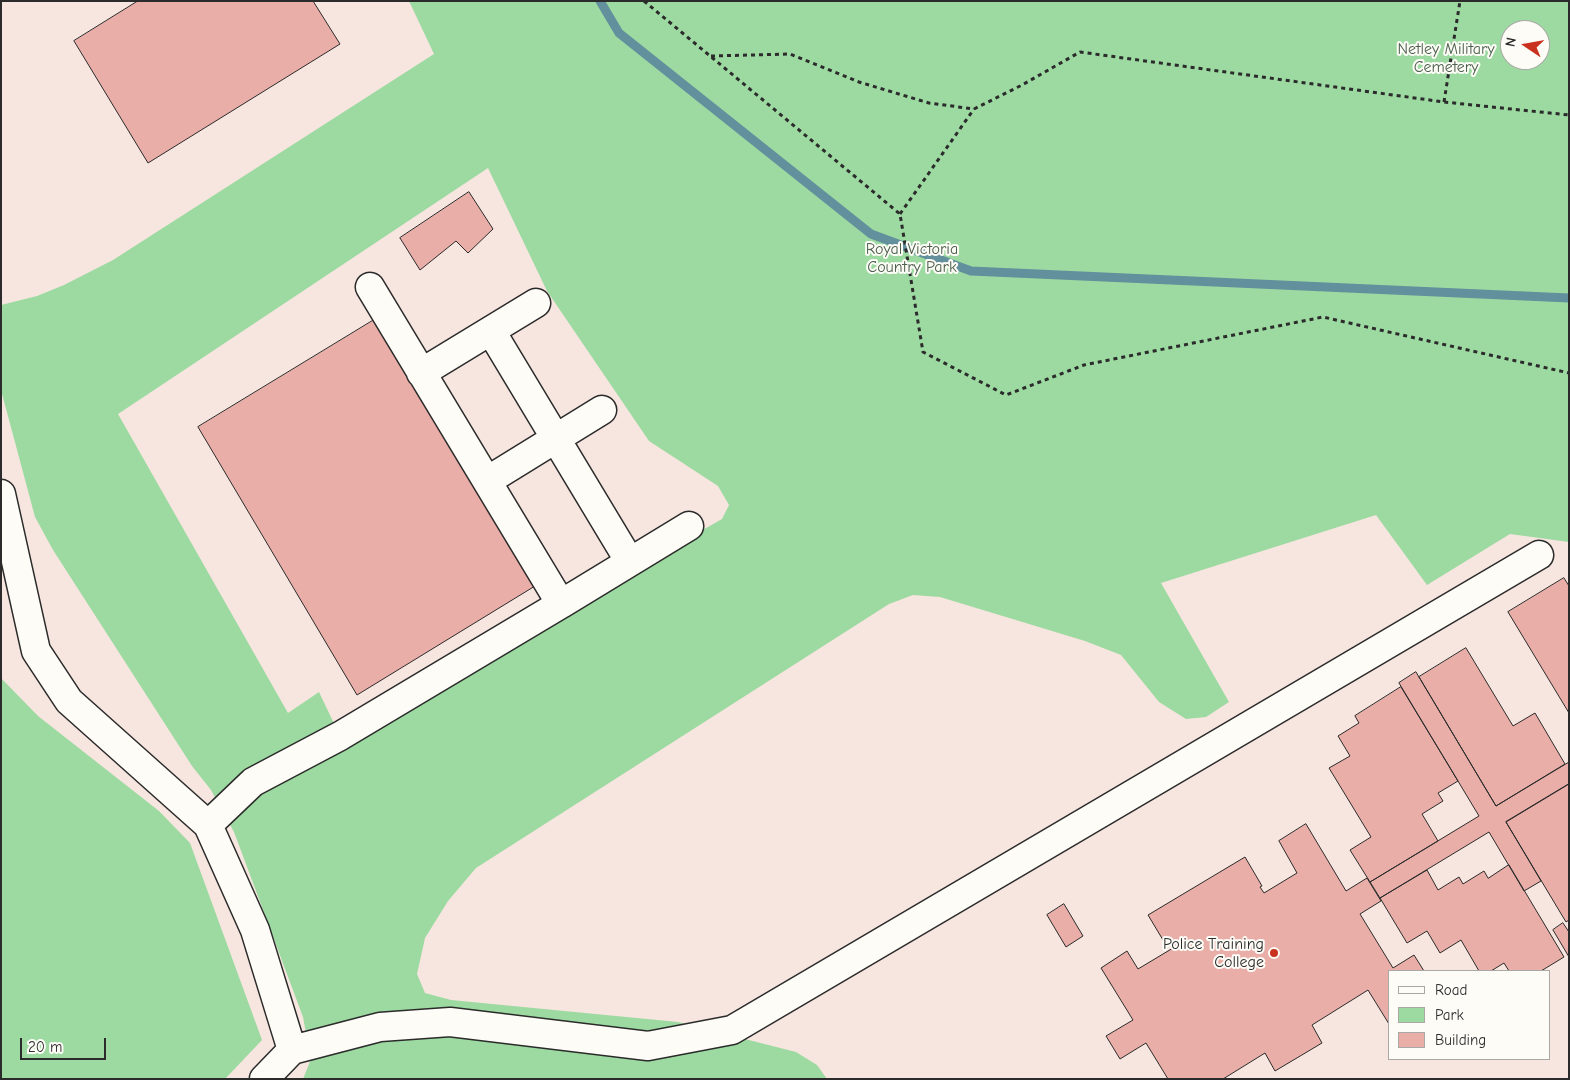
<!DOCTYPE html>
<html>
<head>
<meta charset="utf-8">
<style>
	body { margin:0 }
	#map { position:relative; width:1570px; height:1080px; overflow:hidden; background:#f7e5df; font-family:"Comic Neue",sans-serif }
	canvas { display:block }
	.frame { position:absolute; inset:0; border:2px solid #2b2b2b; pointer-events:none }
	.legend { position:absolute; left:1388px; top:970px; width:162px; height:90px; box-sizing:border-box; background:#fdfcf7; border:1px solid #a9a8a5; margin:0; padding:6px 9px; list-style:none; font-size:15px; color:#2b2b2b }
	.legend li { display:flex; align-items:center; gap:10px; height:25px }
	.legend b { width:25px; border:1px solid #a9a8a5 }
	.north { position:absolute; left:1500px; top:20px; width:50px; height:50px; box-sizing:border-box; background:#fdfcf7; border:1px solid #a9a8a5; border-radius:50%; rotate:282deg; font-size:14px; font-weight:700; line-height:20px; text-align:center; color:#2b2b2b }
	.north::after { content:''; display:block; margin:auto; width:18px; height:22px; background:#c8321e; clip-path:polygon(50% 0,100% 100%,50% 72%,0 100%) }
	.scale { position:absolute; left:20px; top:1038px; width:86px; height:22px; box-sizing:border-box; border:2px solid #2b2b2b; border-top:0; padding-left:6px; font-size:15px; line-height:18px; white-space:nowrap; color:#2b2b2b; -webkit-text-stroke:4px #fdfcf7; paint-order:stroke }
</style>
</head>
<body>
<div id="map">
<canvas width="1570" height="1080"></canvas>
<div class="frame"></div>
<ul class="legend">
<li><b style="height:6px;background:#fdfcf7"></b>Road</li>
<li><b style="height:14px;background:#9ddaa1"></b>Park</li>
<li><b style="height:14px;background:#e9aea8"></b>Building</li>
</ul>
<div class="north">N</div>
<div class="scale">20 m</div>
</div>
<script>
const ctx = document.querySelector('canvas').getContext('2d');
ctx.lineJoin = 'round';
function fillPath(path, color) {
  ctx.fillStyle = color;
  ctx.fill(path, 'evenodd');
}
function strokePath(path, color, width, dash) {
  ctx.strokeStyle = color;
  ctx.lineWidth = width;
  ctx.lineCap = dash ? 'butt' : 'round';
  ctx.setLineDash(dash || []);
  ctx.stroke(path);
}
function label(font, color, halo, rows, align = 'center') {
  ctx.font = font + ' "Comic Neue",sans-serif';
  ctx.lineWidth = 4;
  ctx.setLineDash([]);
  ctx.textBaseline = 'middle';
  ctx.strokeStyle = halo;
  ctx.fillStyle = color;
  for (const [text, x, y, turn = 0] of rows) {
    ctx.save();
    ctx.translate(x, y);
    ctx.rotate((+turn || 0) * Math.PI / 180);
    ctx.textAlign = isNaN(turn) ? turn : align;
    if (halo) ctx.strokeText(text, 0, 0);
    ctx.fillText(text, 0, 0);
    ctx.restore();
  }
}
const green = new Path2D(`
	M409,1H1569V542L1510,534L1427,585L1376,515L1161,583L1229,702L1206,717L1186,719L1159,702L1121,655L1085,641L940,597L913,595L889,604L476,868L448,901L425,938L417,974L425,993L451,1000L678,1022L796,1052L817,1065L827,1079H303L311,1059L303,1017L234,832L211,790L192,766L53,550L35,517L1,390V305L37,296L64,285L113,260L434,54ZM1510,30H1540V60H1510ZM488,168L547,291L649,441L718,486L729,505L722,519L340,736L319,692L288,713L118,414Z
	M1,678L38,716L159,811L190,843L262,1040L225,1079H1Z`);
const stream = new Path2D(`
	M600,1L619,33L871,234L971,271L1569,298`);
const building = new Path2D(`
	M138,1H313L340,44L148,163L74,41Z
	M469,192L493,229L468,253L456,241L420,270L400,238Z
	M374,320L535,586L357,695L198,427Z
	M1564,578L1569,586V713L1508,612Z
	M1466,648L1513,726L1535,713L1565,764L1496,806L1419,677Z
	M1416,672L1496,806L1569,762V784L1506,822L1541,881L1524,891L1489,832L1380,898L1370,882L1479,816L1399,683Z
	M1401,687L1458,781L1438,793L1443,801L1422,814L1438,841L1370,882L1350,850L1371,837L1329,768L1350,756L1338,736L1359,723L1355,716Z
	M1569,784V920L1566,922L1506,822Z
	M1306,824L1346,891L1367,878L1381,901L1360,914L1393,968L1414,955L1424,971H1389V1024L1368,990L1312,1025L1322,1043L1275,1071L1265,1053L1223,1079H1168L1146,1043L1120,1059L1106,1036L1133,1020L1101,968L1127,951L1138,969L1173,948L1169,942L1166,945L1148,915L1245,857L1262,886L1260,887L1264,893L1297,873L1279,841Z
	M1509,865L1564,957L1541,971H1509L1504,963L1491,971H1479L1461,940L1440,953L1427,931L1407,943L1380,898L1427,870L1438,890L1459,877L1463,884L1484,871L1488,878Z
	M1064,904L1083,936L1066,947L1047,915Z
	M1563,923L1569,932V957L1553,930Z`);
const path = new Path2D(`
	M644,1L900,214L923,352L1006,395L1084,365L1323,317L1569,373
	M711,56L790,54L859,82L929,103L974,109L1022,85L1080,52L1444,102L1569,115
	M1444,102L1460,1
	M900,214L974,109`);
const minor = new Path2D(`
	M491,331L630,562
	M421,373L536,303
	M487,481L602,410
	M1,494L36,651L69,701L208,825L255,930L292,1050
	M561,604L689,526
	M208,825L253,782L340,736L561,604L370,287
	M264,1079L292,1050L380,1027L450,1022L648,1046L732,1030L1539,555`);
const markers = [
	[1274,953,5,"#c8321e"]
];
const parkNames = [
	["Netley Military",1446,49],
	["Cemetery",1446,67],
	["Royal Victoria",912,249],
	["Country Park",912,267]
];
const poiNames = [
	["Police Training",1264,944],
	["College",1264,962]
];
fillPath(green, '#9ddaa1');
strokePath(stream, '#63909d', 9);
fillPath(building, '#e9aea8');
strokePath(building, '#2b2b2b', 1);
strokePath(minor, '#2b2b2b', 31);
strokePath(path, '#2b2b2b', 3, [4, 4]);
strokePath(minor, '#fdfcf7', 28);
for (const [x, y, r, color] of markers) {
  const dot = new Path2D();
  dot.arc(x, y, r, 0, 2 * Math.PI);
  ctx.fillStyle = color;
  ctx.fill(dot);
  strokePath(dot, '#fdfcf7', 2);
}
label('16px', '#4d604e', '#fdfcf7', parkNames);
label('16px', '#2b2b2b', '#fdfcf7', poiNames, 'right');
</script>
</body>
</html>
